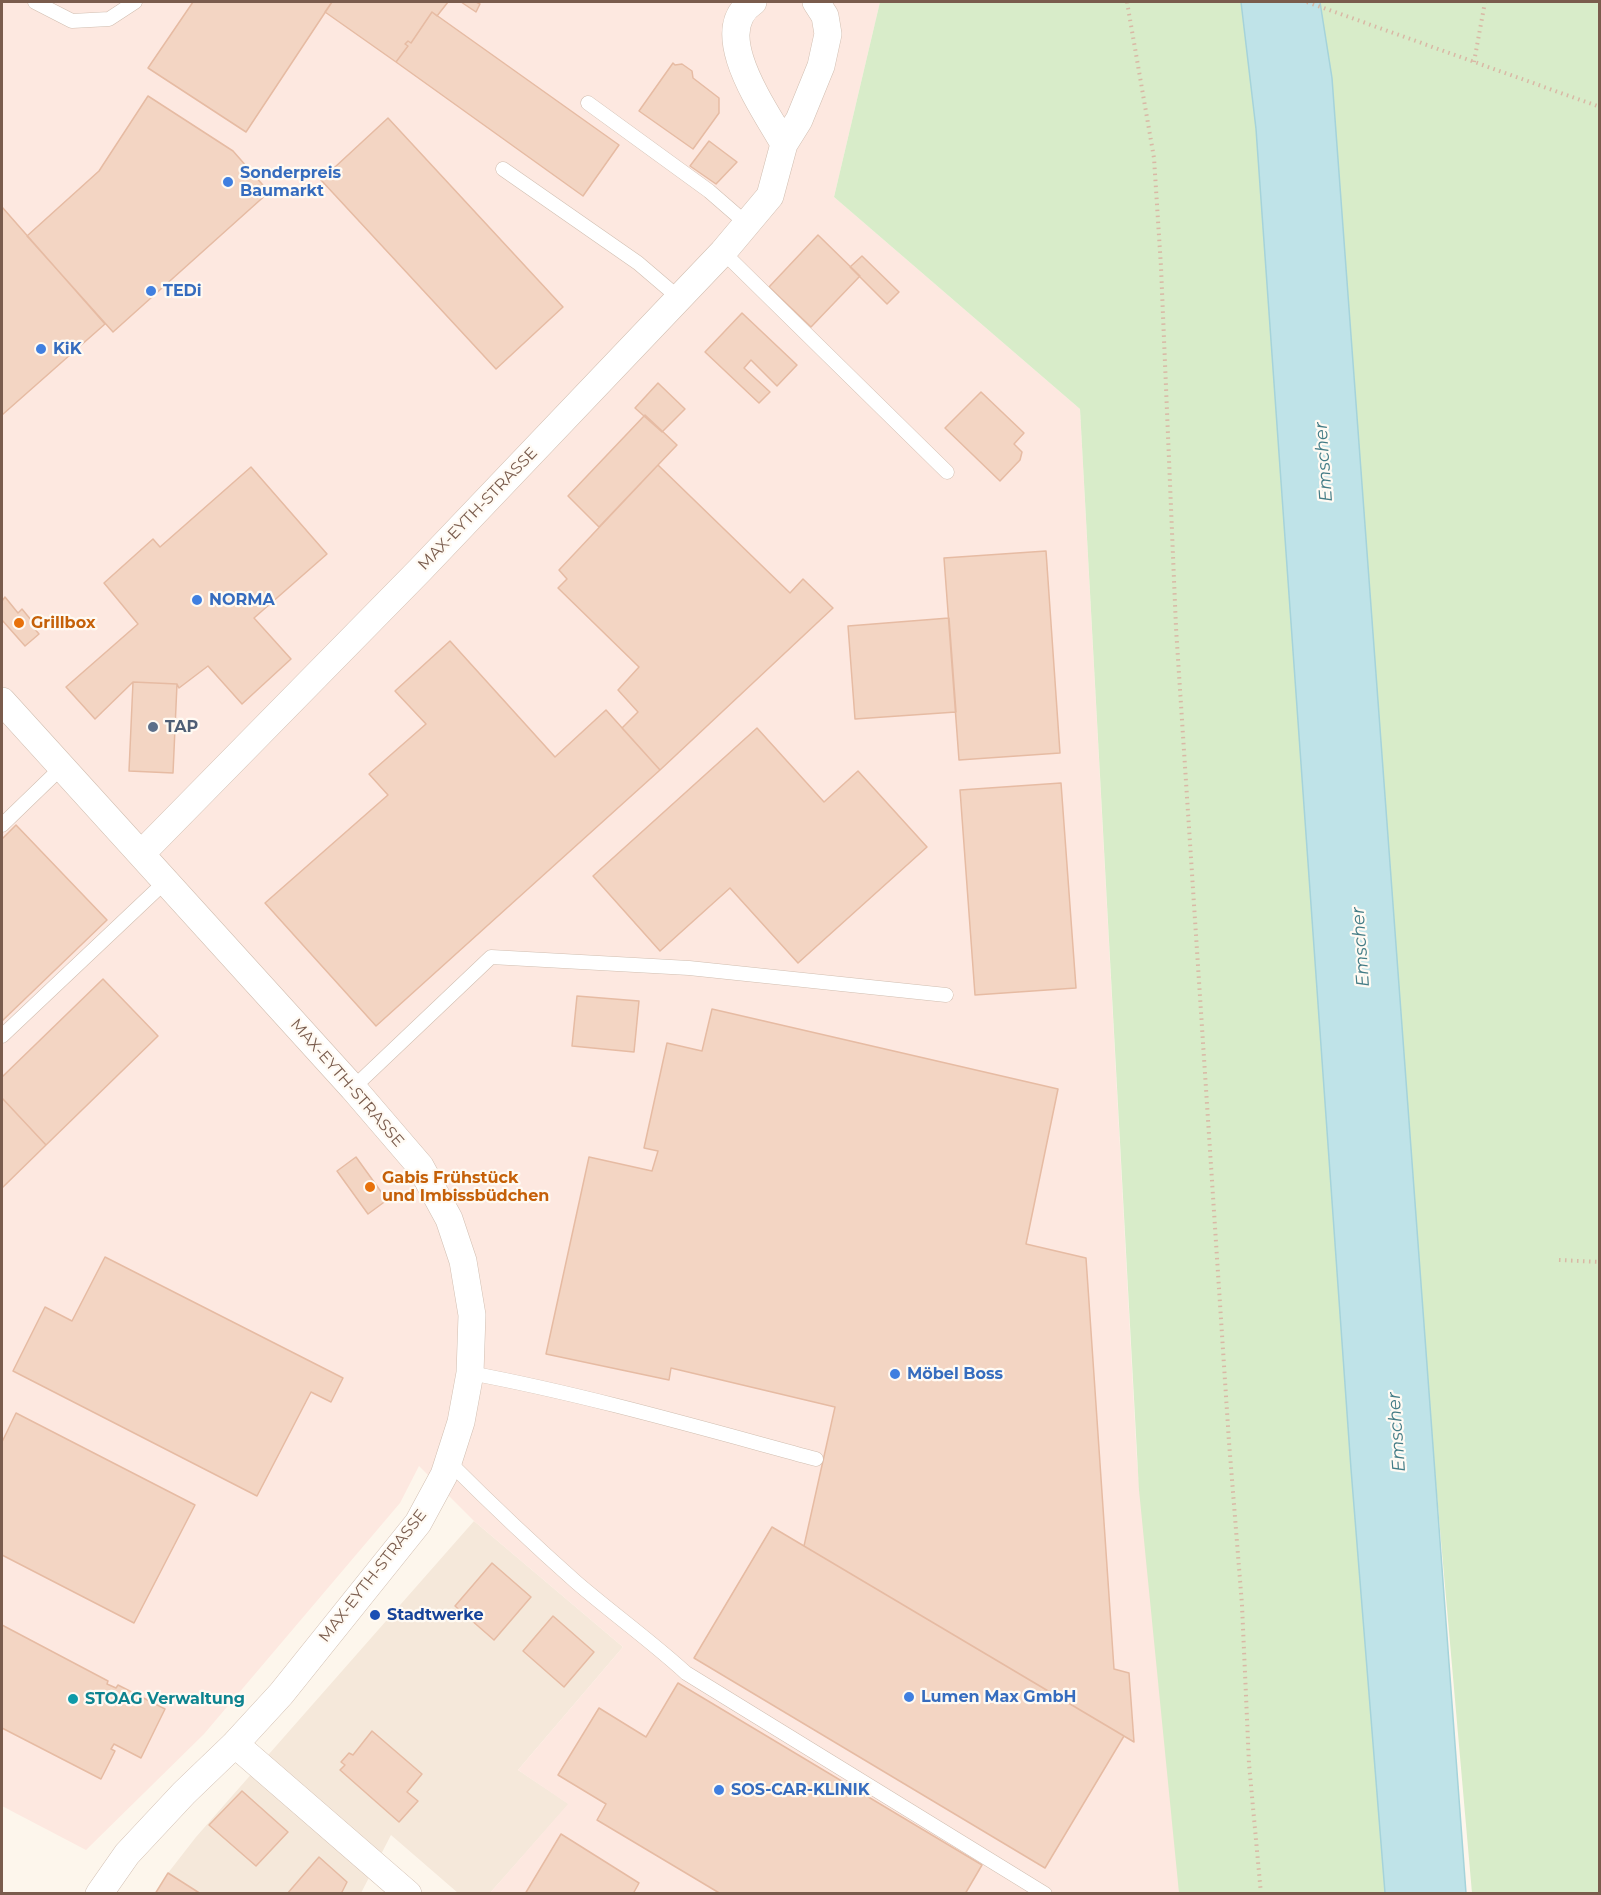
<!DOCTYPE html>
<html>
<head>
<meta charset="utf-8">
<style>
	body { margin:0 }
	#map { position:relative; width:1601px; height:1895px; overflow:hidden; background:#fdf6ec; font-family:Montserrat,sans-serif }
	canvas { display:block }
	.frame { position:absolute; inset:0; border:3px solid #7a5c4d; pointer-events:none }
</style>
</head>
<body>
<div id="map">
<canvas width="1601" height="1895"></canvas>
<div class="frame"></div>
</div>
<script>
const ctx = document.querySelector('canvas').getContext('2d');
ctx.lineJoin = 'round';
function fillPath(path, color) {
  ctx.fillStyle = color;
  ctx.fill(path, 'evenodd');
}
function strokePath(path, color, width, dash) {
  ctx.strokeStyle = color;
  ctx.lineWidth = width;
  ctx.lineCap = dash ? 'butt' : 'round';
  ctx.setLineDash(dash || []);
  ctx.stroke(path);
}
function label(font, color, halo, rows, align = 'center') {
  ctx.font = font + ' Montserrat,sans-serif';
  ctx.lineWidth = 4.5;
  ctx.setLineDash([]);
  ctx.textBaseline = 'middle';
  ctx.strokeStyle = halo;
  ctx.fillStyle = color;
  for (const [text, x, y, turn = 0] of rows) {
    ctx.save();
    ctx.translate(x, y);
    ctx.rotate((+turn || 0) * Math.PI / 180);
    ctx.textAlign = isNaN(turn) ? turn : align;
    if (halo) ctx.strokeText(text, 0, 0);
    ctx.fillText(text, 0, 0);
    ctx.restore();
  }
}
const residential = new Path2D(`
	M474,1521L623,1647L518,1770L569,1804L490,1893H458L391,1835L361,1893L155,1894L168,1873L196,1837Z`);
const commercial = new Path2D(`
	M2,2H880L834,197L1080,409L1137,1461L1180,1893H490L568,1804L518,1770L623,1647L474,1521L419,1466L400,1503L204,1734L86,1850L2,1806Z`);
const green = new Path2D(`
	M880,2H1241L1256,129L1351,1469L1385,1893H1179L1139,1490L1080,409L834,197Z
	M1320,2H1599V1893H1472L1434,1461L1332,78Z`);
const water = new Path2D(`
	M1241,2H1320L1332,78L1466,1893H1385L1351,1469L1256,129Z`);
const building = new Path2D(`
	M193,2H332L246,132L148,68Z
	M332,2H448L437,16L432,12L411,43L408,41L405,44L408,46L396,62L325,12Z
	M461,2H476L480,4L476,12Z
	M432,12L619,145L583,196L396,62L408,46L405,44L408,41L411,43Z
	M673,63L675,65L682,64L692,71L693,78L719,98V113L693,149L639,111Z
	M148,96L233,151L269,192L113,332L27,236L99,171Z
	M388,118L563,307L496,369L321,180Z
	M709,141L737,162L716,184L690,166Z
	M2,207L105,324L2,415Z
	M818,235L860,276L811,327L769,287Z
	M862,256L899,292L887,304L850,267Z
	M742,313L797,365L777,386L751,360L744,368L770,392L759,403L705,352Z
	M658,383L685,409L662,432L635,408Z
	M981,392L1024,433L1014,444L1022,452L1020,460L1000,481L945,428Z
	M645,415L677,445L599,527L568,496Z
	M658,465L790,593L803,579L833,608L660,770L622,728L638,712L618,690L639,667L558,588L567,579L559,570Z
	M251,467L327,554L254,618L291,659L242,704L208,666L179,688L177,684L133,682L95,719L66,687L138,624L104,583L153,539L160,547Z
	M1046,551L1060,753L959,760L944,558Z
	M5,597L18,613L22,609L36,626L34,628L39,634L25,646L2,620V601Z
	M949,618L956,712L855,719L848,626Z
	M450,641L555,757L606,710L660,770L376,1026L265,903L388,795L369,774L426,724L395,691Z
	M133,682L177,684L173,773L129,771Z
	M757,728L824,802L858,771L927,847L798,963L730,888L660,951L593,876Z
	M1061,783L1076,988L975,995L960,790Z
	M16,825L107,920L2,1021V839Z
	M103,979L158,1036L46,1145L2,1098V1077Z
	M577,996L639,1001L634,1052L572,1046Z
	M712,1009L1058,1089L1026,1244L1086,1258L1114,1669L1129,1673L1134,1742L804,1546L835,1407L671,1368L669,1380L546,1354L589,1157L652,1171L658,1151L644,1148L667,1043L702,1051Z
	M2,1098L46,1145L2,1188Z
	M356,1157L387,1200L368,1214L337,1171Z
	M105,1257L343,1378L331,1402L311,1392L257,1496L13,1371L45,1307L72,1321Z
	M16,1413L195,1505L134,1623L2,1555V1442Z
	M772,1527L1124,1736L1045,1868L694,1658Z
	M492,1563L531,1597L494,1640L455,1606Z
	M553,1616L594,1652L564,1687L523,1651Z
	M2,1625L108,1681L107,1684L116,1688L118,1685L165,1709L141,1758L114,1744L111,1749L115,1751L101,1779L2,1728Z
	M678,1683L982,1865L965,1894H721L597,1820L606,1804L558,1775L599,1708L646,1737Z
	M372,1731L422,1774L407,1792L418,1801L399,1822L340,1770L345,1765L341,1762L349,1753L353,1755Z
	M242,1791L288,1832L256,1866L209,1825Z
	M561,1834L639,1883L633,1894H525Z
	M319,1857L347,1882L341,1894H287Z
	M168,1873L201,1894H155Z`);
const path = new Path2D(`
	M1127,2L1154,158L1161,267L1176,628L1229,1442L1242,1605L1249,1764L1261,1894
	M1307,2L1600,107
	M1474,62L1485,2
	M1559,1260L1600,1262`);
const lane = new Path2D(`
	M35,2L72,21L109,19L135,2
	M588,103L709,191L747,224
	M503,169L638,263L679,298
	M723,252L947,472
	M2,825L62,767
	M2,1036L166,881
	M353,1088L491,957L689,968L946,995
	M470,1373C587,1395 701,1428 816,1459
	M449,1462C490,1503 532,1543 576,1582C612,1613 651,1641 686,1673L1045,1894`);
const street = new Path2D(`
	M753,2C707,31 766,111 784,144
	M2,701L353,1088L420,1166L449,1219L463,1261L472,1315L470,1373L461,1422L444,1475L418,1523L281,1694L235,1744L184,1793L127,1854L99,1894
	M141,854L421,569L723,252L770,196L784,144L799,120L821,66L828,34L825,16L816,2
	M235,1744L408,1894`);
const markers = [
	[228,182,6,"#3f7fe0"],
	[151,291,6,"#3f7fe0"],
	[41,349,6,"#3f7fe0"],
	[197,600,6,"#3f7fe0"],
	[19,623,6,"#e8710a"],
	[153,727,6,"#5c6f8a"],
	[370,1187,6,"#e8710a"],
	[895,1374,6,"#3f7fe0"],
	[375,1615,6,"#1a4fb4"],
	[909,1697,6,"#3f7fe0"],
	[73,1699,6,"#0f9aa8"],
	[719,1790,6,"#3f7fe0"]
];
const shopNames = [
	["Sonderpreis",240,173],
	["Baumarkt",240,191],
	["TEDi",163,291],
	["KiK",53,349],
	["NORMA",209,600],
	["Möbel Boss",907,1374],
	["Lumen Max GmbH",921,1697],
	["SOS-CAR-KLINIK",731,1790]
];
const streetNames = [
	["MAX-EYTH-STRASSE",478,509,-46],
	["MAX-EYTH-STRASSE",347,1083,49],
	["MAX-EYTH-STRASSE",373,1576,-52]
];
const foodNames = [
	["Grillbox",31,623],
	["Gabis Frühstück",382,1178],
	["und Imbissbüdchen",382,1196]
];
const serviceNames = [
	["TAP",165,727]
];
const transitNames = [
	["Stadtwerke",387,1615]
];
const cultureNames = [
	["STOAG Verwaltung",85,1699]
];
const waterNames = [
	["Emscher",1324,462,-94],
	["Emscher",1361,947,-94],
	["Emscher",1397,1432,-94]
];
fillPath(residential, '#f5e8da');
fillPath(commercial, '#fde8e0');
fillPath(green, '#d8ecc9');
fillPath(water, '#bfe3e8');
strokePath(water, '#a5d3da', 1.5);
fillPath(building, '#f3d5c3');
strokePath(building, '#e6bba3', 1.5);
strokePath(lane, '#d1beb0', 15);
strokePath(street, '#d1beb0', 28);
strokePath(path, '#d9b8a5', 4, [1.5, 4.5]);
strokePath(lane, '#fff', 14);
strokePath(street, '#fff', 27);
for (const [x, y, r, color] of markers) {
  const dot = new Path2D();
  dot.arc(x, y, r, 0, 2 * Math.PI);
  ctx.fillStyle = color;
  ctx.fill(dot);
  strokePath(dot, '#fffaf3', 2);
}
label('bold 16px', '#366cbe', '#fffaf3', shopNames, 'left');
label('16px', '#7a5c4d', '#fffaf3', streetNames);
label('bold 16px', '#c56008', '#fffaf3', foodNames, 'left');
label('bold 16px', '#4e5e75', '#fffaf3', serviceNames, 'left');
label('bold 16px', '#164399', '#fffaf3', transitNames, 'left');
label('bold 16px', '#0d838f', '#fffaf3', cultureNames, 'left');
label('italic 18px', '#437c86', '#fffaf3', waterNames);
</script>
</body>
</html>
